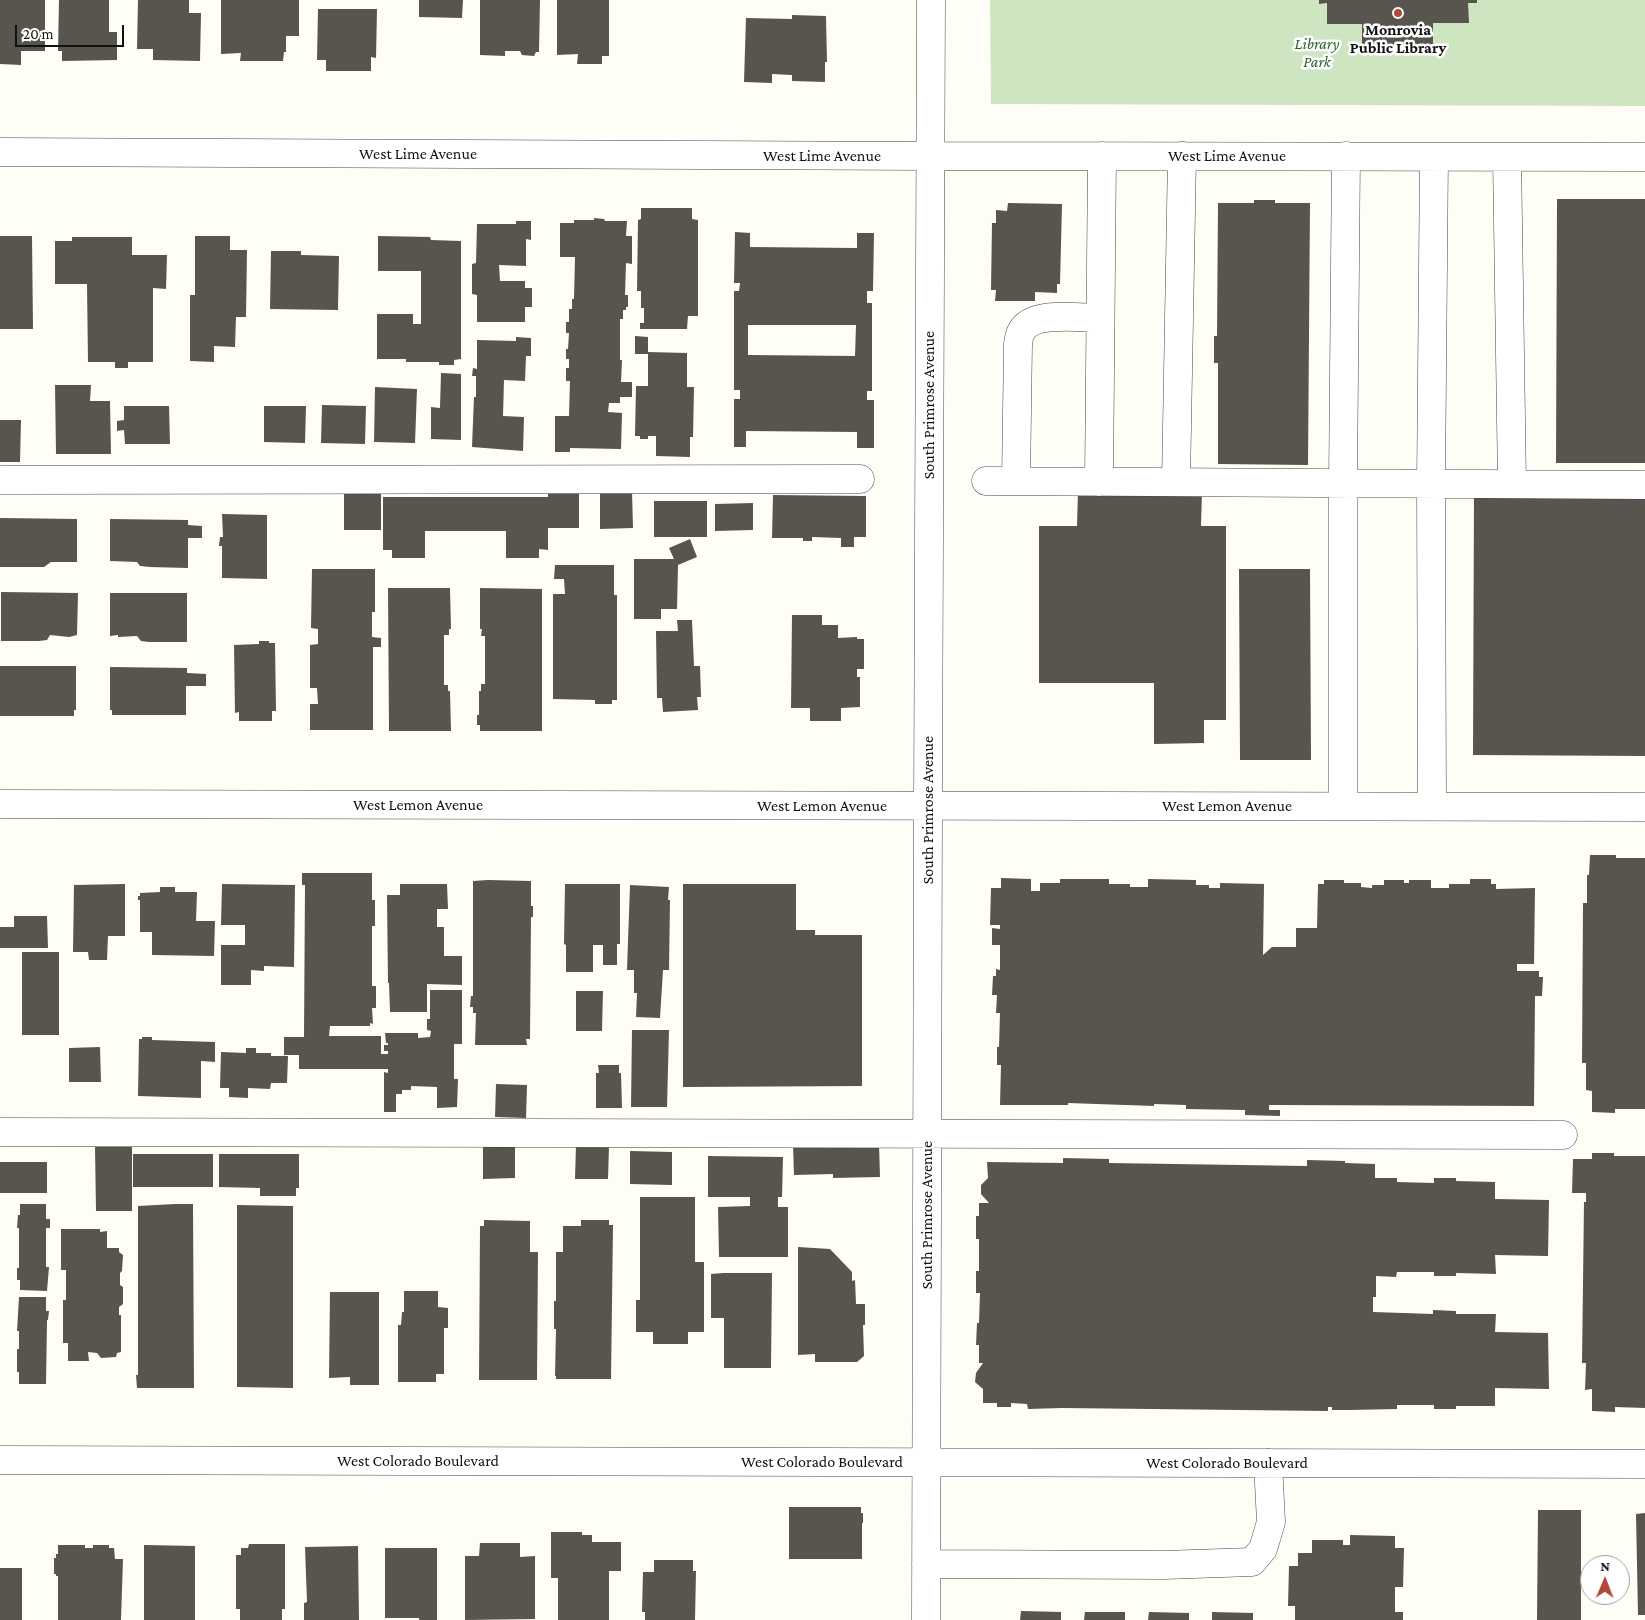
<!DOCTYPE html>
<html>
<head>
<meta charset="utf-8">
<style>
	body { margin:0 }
	#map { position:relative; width:1645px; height:1620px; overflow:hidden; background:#fefef6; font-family:"Crimson Pro",serif }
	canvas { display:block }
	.north { position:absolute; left:1580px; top:1555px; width:50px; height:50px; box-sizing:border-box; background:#fff; border:1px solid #a0a0a0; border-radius:50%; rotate:1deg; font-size:14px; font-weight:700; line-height:20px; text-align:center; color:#111 }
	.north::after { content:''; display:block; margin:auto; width:18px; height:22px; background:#b04a3a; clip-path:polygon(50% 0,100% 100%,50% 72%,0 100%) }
	.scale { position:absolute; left:15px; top:25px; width:109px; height:22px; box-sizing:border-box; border:2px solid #111; border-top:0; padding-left:6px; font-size:15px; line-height:18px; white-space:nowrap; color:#111; -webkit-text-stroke:4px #fff; paint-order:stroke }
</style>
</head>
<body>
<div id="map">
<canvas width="1645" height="1620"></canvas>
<div class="north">N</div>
<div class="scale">20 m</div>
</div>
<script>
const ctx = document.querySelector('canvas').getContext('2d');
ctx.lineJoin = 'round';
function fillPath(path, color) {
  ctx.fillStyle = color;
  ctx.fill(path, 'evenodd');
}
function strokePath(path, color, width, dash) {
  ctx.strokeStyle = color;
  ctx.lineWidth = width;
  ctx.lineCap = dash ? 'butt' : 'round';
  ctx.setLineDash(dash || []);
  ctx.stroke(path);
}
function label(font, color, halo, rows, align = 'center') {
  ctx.font = font + ' "Crimson Pro",serif';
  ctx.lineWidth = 5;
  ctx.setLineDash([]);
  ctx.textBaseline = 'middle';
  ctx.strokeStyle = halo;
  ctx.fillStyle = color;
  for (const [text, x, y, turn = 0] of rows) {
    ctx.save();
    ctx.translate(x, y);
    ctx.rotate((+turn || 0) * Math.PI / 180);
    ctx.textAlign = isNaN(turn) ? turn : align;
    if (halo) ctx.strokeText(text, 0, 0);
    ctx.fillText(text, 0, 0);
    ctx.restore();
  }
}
const green = new Path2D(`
	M990,0H1645V106L991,104Z`);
const building = new Path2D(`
	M0,0H45V51H21V65L0,64Z
	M59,0H109V32H117V60L62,61V51H58Z
	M138,0H189V13H201L200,61L153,60V49H137Z
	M221,0H299V36H286V52H284L283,61H240L241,53L221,54Z
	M419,0H463L462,18L419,17Z
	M480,0H540L539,52H536L534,56L522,55L520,51H505V56L480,55Z
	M557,0H609V56H602V64H577L578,54L557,55Z
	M1319,0H1477V3H1468L1469,23H1433V45H1362V24H1327V3L1319,4Z
	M318,9H377L376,58L371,57V71H326V60H317Z
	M792,15L826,16L827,62H825V82L792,81V75L772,74V83L744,82L746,18L792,19Z
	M1557,199H1645V463H1556Z
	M1254,200H1275V203H1310L1308,465L1218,464V363H1214V336H1217L1218,203H1254Z
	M1008,203L1062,204L1060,284H1057V293L1035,292V301H995L996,290H991L992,223H996V210L1007,211Z
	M641,208H692V219L698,220V316H688L687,329H640V323H644V308H641V291H637L638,220L641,219Z
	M594,218L604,219L605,221H627L626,236H632V264L626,263L625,295H628V307H626V310H623V319H620V360H622L621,382H632V397H620V403H609L608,412L622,413L621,449L570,448V452H555V416H569L570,381H566V368H569V359H566V349H568L569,333H566V322H569V309H572V299H574L575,257H560V223H574V220H594Z
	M516,221H531V240L526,239V266L499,265L500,281H525V288H532V307H525V322H477V295L472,294V264L476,263L477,224H516Z
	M735,232L750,233V247L857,248V233H874L873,291H867V303H872V391H867V400H874V448H857V432L746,431V447H734V399H740V390H734V291H739L740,283H734ZM748,325H856L855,356L748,355Z
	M0,236H32L33,329H0Z
	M195,236H230V250H247L246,317H236L235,347L214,346V362L190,361V295H195Z
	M378,236L430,237L431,240L461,241V359L454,360V365H439V362H406V359H377V314H413V324H421V271H378Z
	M72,237H132V255H167L166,289L153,288V362H128V368H115V362H88L87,284H55V241H72Z
	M271,251H301V255L339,256L338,310L270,309Z
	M635,336L648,337V352L687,353V387H694L693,437H690V457L656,456V436H648V439H640V436H635L636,386H648V354H635Z
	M516,337L531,338V356H526L525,381L504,380L503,416L524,417L523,451L472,447L474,397H476V376H472L473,368L477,369V340L516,341Z
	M441,373L461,374V440L431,439V407L440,408Z
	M55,385H91L90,401H110L111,454H56Z
	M375,387L417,389L415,443L374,442Z
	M322,405L366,406L365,444L321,443Z
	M124,406H169L170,444H125L124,430L117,431V421L124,420Z
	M264,406H306L305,443L264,442Z
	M0,420H21L20,462H0Z
	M632,491L633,528L600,529V492Z
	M1078,491L1202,492L1201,526H1226V720H1204V743L1154,744V683H1039V526H1077Z
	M548,492H579V528H548V550L539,549V558H506V531H425V558H392V550H383V497H548Z
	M1474,492L1645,493V756L1473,755Z
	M344,493H381V530H344Z
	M773,495L866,496V537H854V547H841V538L812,537V541H803V538H772Z
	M654,501H707V537H654Z
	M753,503V530L715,531V504Z
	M222,514L267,515V579L222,578V546H219L220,537H223Z
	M0,518L77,519V562H51L44,567H0Z
	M110,519L188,520V525L202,526V538H188V568L150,567L140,566L137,562L110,561Z
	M690,539L697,557L678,565L677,609H661V619H634V559H674L669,548Z
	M555,565H614V595H617V700H612V704H595V700L553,699V594H565L564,579H554Z
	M312,569H375V612H372V637L381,638V647H373V730H310V704H318L317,688H310V645L318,644V629L311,628Z
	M1239,569H1310L1311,760H1240Z
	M388,588H450L451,629H449V635H444V685H448V691H450L451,731H389Z
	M480,588L542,589V731H480V725H477V715H479V691H481V684H485V636H481L482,629H480Z
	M1,592L78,593L77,635L69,637L50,635L47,640L39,641H1Z
	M110,593H187V642H149L141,641L137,636L118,637V635L110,636Z
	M792,615H822V625H838V638L857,637V639H864V669H857V677H860V707L841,708V721H810V708H791Z
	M677,620H692L694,666H700L701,697H697L698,710L663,712L662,698H657L656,631H678Z
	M259,641H269V643H275L276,711H272V721H239V712L235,713L234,645L259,644Z
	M0,666H76V710H74V716H0Z
	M110,667L187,668V673L206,674V686H186V715H112V710H110Z
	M1590,855H1616V858H1645V1109H1615V1113L1592,1112V1091L1586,1090V1063H1582L1583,903H1587V875H1589Z
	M302,873H372V900H375V926H372V986H376V1008H372L373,1024L370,1023V1026H330L329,1036H381V1054H388V1051H384V1045H388V1043H386L385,1033H418V1038L430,1037L431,1031L427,1030V1019H430V990H462V1044H454V1079H458L457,1107L437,1108V1087L411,1086V1090H402V1094H396V1112H384V1072L388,1073V1069H299V1055H284V1037H304L305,885H302Z
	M1001,878L1031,879V891H1040V883H1060V879H1109V884H1130V887H1148V879L1196,880V885H1209V888H1220V883L1264,884L1263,955L1272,947H1296V928H1317L1318,884H1324V880H1344V883H1361V887L1372,888V885H1384V880H1404V883H1409V880H1431V888H1449V884H1470V879H1491V884H1496V889L1535,888L1534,964H1517V971H1539V977H1543L1542,996H1535L1534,1106L1269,1105V1110H1280V1116L1245,1115V1110L1186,1109V1105L1154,1104V1106L1068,1103V1105H1000L1001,1065H997V1047H999L1000,1013H996L997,995H992L993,976H996V969L1000,970V945H992V928L1000,929V925H990L991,888H1001Z
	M488,880L531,881V906H533V917H531L530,1039H526L527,1045H475L476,1013H473V1007H470L471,996H473V881Z
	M125,884V936H108L107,960H89L88,952H73L74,885Z
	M222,884L295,885L294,967L264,966V971L251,970V985H221V945H245V925H221Z
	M400,884H447L448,909H437V927H444V956H462V985L427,984V1012H390L389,983H388L387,895H400Z
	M565,884H620V944H617V965H603V945H593V972H566V945L564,944Z
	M683,884H796V930H815V935H862V1086L683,1087Z
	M630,885L669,887L668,900H670L669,970H663L660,1018L636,1017L637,993H634V970H627Z
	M160,887H175V892H197L196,921H215L214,956L152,955V932H140V900H138V896H140V893L160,892Z
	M14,916H47L48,948H0V927H14Z
	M22,952H59V1035H22Z
	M576,991H603L602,1031H576Z
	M632,1030H669L667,1107H631Z
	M142,1037H152V1040L215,1042V1062L201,1061V1098L138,1096L139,1039H142Z
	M100,1047L101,1082H69V1048Z
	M246,1048H256V1053H271V1056H288L287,1083H271L270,1089L248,1088V1098L229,1097V1088H220L221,1052L246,1053Z
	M598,1065H619V1073H621L622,1108H596V1073H599Z
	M496,1084L527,1085L526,1118L495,1117Z
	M879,1144L880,1177L833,1178V1174L794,1175L793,1145Z
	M483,1145H515V1178L483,1179Z
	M576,1145L609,1146L608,1179H575Z
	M95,1147H132V1211H96Z
	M630,1151L672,1152V1185L630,1184Z
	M1592,1153H1614V1156H1645V1408L1615,1407V1412L1592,1411V1389L1585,1390L1586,1363H1582L1584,1202H1586V1193H1572L1573,1159H1592Z
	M133,1154H213V1187H133Z
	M219,1154H299V1188H296V1196H260V1188L219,1187Z
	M708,1156L783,1157L782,1197H778V1207H788V1257H719L718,1207L750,1206V1197H708Z
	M1063,1158L1109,1159V1163L1307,1166V1160L1345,1161V1163L1375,1164V1178H1397V1182L1434,1183V1178H1456V1181L1495,1182V1199L1549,1200L1548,1256L1495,1255L1496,1274L1456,1273V1276H1434V1272H1397L1396,1277L1376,1276V1297H1373V1312L1433,1314V1310L1456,1311V1314H1496L1495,1332L1548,1333L1549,1389L1495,1388V1406H1456V1409H1434V1405H1397V1409L1350,1410H1332V1407H1328V1411L1062,1408L1028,1409L1027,1404L1011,1403V1407H997V1403H983V1389L975,1382L976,1373L983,1363H979V1345H976L977,1323H979L980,1293H976V1271H979V1239H976V1216H979V1203H989L981,1194V1185L988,1178L987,1162L1063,1163Z
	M0,1162H47V1193H0Z
	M640,1197H695V1262H704V1332H688V1344H653V1332H636V1300H640Z
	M20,1204H46V1219H50V1228H46V1267H49L47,1291L20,1290V1280H17V1268H19V1228H17L18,1215H20Z
	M175,1204H193L194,1388H137L136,1375H138V1206Z
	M237,1205L293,1206V1388L237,1387Z
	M484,1220L530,1221V1252H538L537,1380H479L480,1226H484Z
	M581,1220H609V1225H613L611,1379H556V1376H555L556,1329H554V1301H556V1252H563V1226H581Z
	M61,1229H100V1232L107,1231V1248H119V1252L123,1255L122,1271L120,1273V1285L123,1287V1304L119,1307V1315H121V1352L117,1353L116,1357L101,1358L97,1353L88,1352L89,1361H68V1343H63V1300H66V1270H61Z
	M798,1247L830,1249L852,1272V1281L855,1280L856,1304H865V1325H863L864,1356L857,1362H815V1354L798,1355Z
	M724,1273H772L771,1368H724V1318H711V1274Z
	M404,1291H438V1307L448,1308V1328H444V1374H436V1382H398V1325H401L402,1312H404Z
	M330,1292H379V1385H350V1377L329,1378Z
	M19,1297H46V1311H49L48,1320H47L46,1384H19V1372H17V1349H19V1331H17Z
	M789,1507H861V1513H863V1523H862V1559H789Z
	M1538,1510H1581V1620H1537Z
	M1645,1513V1615H1638L1636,1514Z
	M551,1532H582V1535H592V1542H621V1571H609V1620H558V1578H551Z
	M1350,1535L1395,1536V1548H1404L1403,1587H1395V1612H1403V1620H1295V1606H1288L1289,1566H1298V1553H1312V1540H1343V1545H1350Z
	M480,1543H520V1557L535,1556V1619L465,1620V1556H479Z
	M249,1544H285V1609H282V1620H240V1609H236V1555H241V1548H248Z
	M58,1545H85V1548H93V1545H109V1548H114L115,1559H123L121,1620H58V1576H56V1574H54V1558H56V1554H58Z
	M144,1545L195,1546V1620H144Z
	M358,1546L359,1620H304V1603L307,1602L305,1547Z
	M385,1548H437V1620H419V1618H385Z
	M654,1560H693V1571H696L695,1620H645V1612H642L643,1572H654Z
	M0,1568H22V1620H0Z
	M1021,1611L1061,1612V1620H1020Z
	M1085,1612H1125V1620H1084Z
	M1149,1612L1189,1613V1620H1148Z
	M1212,1612L1253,1613V1620H1212Z`);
const minor = new Path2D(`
	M0,152L930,156L1645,157
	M1507,157L1512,484
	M0,480L860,479
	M986,481L1645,485
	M1016,481L1018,344C1019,340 1019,335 1021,332C1032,310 1079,318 1100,318
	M1099,482L1102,156
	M1176,482L1182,156
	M0,804L1645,807
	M1343,806V482L1346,156
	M1432,806L1431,483L1434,157
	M0,1132L1563,1135
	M0,1460L1645,1464
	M926,1564L1164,1565L1252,1562L1263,1549L1271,1522L1268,1463
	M926,1620L928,806L931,0`);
const markers = [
	[1398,13,5,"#b04a3a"]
];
const poiNames = [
	["Monrovia",1398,30],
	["Public Library",1398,48]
];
const parkNames = [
	["Library",1317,44],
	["Park",1317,62]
];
const streetNames = [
	["West Lime Avenue",418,154],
	["West Lime Avenue",822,156],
	["West Lime Avenue",1227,156],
	["South Primrose Avenue",929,405,-90],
	["West Lemon Avenue",418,805],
	["West Lemon Avenue",822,806],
	["West Lemon Avenue",1227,806],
	["South Primrose Avenue",928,810,-90],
	["South Primrose Avenue",927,1215,-90],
	["West Colorado Boulevard",418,1461],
	["West Colorado Boulevard",822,1462],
	["West Colorado Boulevard",1227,1463]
];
fillPath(green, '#cee5c2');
fillPath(building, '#58544e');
strokePath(minor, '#444', 29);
strokePath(minor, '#fff', 28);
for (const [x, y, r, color] of markers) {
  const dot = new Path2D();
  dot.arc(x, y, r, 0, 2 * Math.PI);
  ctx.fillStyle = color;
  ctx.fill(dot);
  strokePath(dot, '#fff', 2);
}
label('bold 16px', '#111', '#fff', poiNames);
label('italic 16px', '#2a6128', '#fff', parkNames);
label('16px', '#111', '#fff', streetNames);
</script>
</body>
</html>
